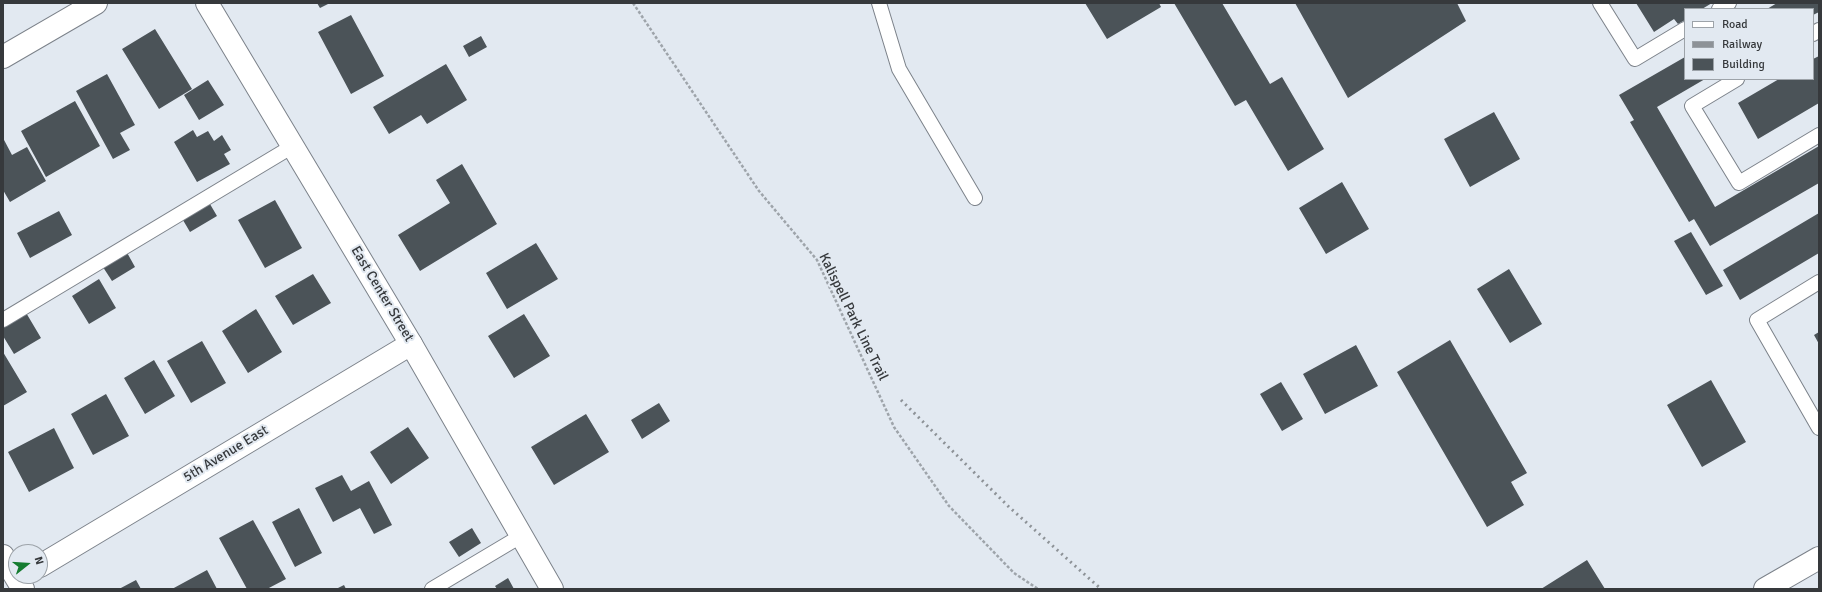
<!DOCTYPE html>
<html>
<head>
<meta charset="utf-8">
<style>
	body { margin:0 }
	#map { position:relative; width:1822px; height:592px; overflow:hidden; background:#e2e9f1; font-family:Signika,sans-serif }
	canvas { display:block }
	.frame { position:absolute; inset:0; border:4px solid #36393c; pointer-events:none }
	.legend { position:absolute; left:1684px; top:8px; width:130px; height:72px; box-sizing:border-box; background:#e2e9f1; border:1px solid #9da3a9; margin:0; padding:5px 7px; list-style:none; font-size:12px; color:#36393c }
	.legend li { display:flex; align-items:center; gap:8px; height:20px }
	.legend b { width:20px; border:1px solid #9da3a9 }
	.north { position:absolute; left:8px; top:544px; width:40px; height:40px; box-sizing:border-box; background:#e2e9f1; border:1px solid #9da3a9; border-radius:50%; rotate:73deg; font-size:11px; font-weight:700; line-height:16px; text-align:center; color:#36393c }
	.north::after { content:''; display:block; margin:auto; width:14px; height:18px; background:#157c30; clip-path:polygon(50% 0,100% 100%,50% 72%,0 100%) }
</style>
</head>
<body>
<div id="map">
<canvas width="1822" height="592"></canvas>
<div class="frame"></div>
<ul class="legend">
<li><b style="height:5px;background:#fff"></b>Road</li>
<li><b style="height:5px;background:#8d9297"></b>Railway</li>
<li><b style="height:11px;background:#4b5358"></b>Building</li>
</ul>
<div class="north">N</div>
</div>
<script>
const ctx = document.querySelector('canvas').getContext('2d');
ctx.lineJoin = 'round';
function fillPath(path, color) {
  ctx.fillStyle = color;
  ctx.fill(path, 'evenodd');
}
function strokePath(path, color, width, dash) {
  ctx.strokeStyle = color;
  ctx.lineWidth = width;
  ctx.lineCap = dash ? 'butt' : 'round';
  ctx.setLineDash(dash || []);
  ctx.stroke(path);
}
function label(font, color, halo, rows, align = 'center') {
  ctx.font = font + ' Signika,sans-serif';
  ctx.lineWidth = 4;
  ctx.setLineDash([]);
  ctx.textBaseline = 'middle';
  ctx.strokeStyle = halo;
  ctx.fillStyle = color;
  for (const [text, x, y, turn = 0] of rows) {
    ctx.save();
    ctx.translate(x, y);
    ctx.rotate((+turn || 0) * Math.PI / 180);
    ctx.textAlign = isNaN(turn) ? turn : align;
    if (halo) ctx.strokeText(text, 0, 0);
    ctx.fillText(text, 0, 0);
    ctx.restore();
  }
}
const building = new Path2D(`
	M317,3H330L320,8Z
	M1085,3H1159L1161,7L1107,39Z
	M1174,3H1222L1270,84L1282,77L1324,149L1288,171L1246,100L1235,106Z
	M1295,3H1457L1466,21L1348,98Z
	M1636,3H1712L1702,9H1685V20L1678,24L1674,19L1654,32Z
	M1777,3H1819V12L1813,15V9H1767Z
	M351,15L384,76L351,94L318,32Z
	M155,29L192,89L159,109L122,49Z
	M481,36L487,47L469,57L463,46Z
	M1819,56V103L1758,139L1738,103L1779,79H1813V59Z
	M1685,57V79H1705L1657,107L1715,207L1819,146V183L1710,246L1694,219L1689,222L1630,122L1634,120L1619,95Z
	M446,64L467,100L427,124L421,115L389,134L373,107Z
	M107,74L135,125L120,133L130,150L113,159L76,91Z
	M208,80L224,105L199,120L184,95Z
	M75,101L100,146L46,177L21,131Z
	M1494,112L1520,159L1470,187L1444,139Z
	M193,130L197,137L208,131L214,141L222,135L231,150L224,154L230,164L197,182L174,142Z
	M3,138L12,155L27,147L46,181L10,202L3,190Z
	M462,164L497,224L420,271L398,235L450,203L436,180Z
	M1342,182L1369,229L1326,254L1299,208Z
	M207,199L217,216L190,232L180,215Z
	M275,200L302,248L265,268L238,220Z
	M59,211L72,235L30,258L17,233Z
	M1819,213V253L1740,300L1723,270Z
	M1691,232L1723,286L1706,295L1674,241Z
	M536,243L558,279L507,309L486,273Z
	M125,249L135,267L112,281L101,264Z
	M1509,269L1542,324L1510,343L1477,289Z
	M313,274L331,303L293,325L275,296Z
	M99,279L116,308L89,324L72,296Z
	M256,309L282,352L248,373L222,331Z
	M25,311L41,338L14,354L3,336V325Z
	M524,314L550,356L514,378L488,336Z
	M1819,332V344L1814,335Z
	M1450,340L1527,473L1511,482L1524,505L1487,527L1397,372Z
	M202,341L226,383L191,403L167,361Z
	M1356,345L1378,386L1325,414L1303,374Z
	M3,352L27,392L3,406Z
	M154,360L175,396L145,414L124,378Z
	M1711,380L1746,442L1702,467L1667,405Z
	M1281,382L1303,419L1282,431L1260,394Z
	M106,394L129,436L93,455L71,414Z
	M659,403L670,421L642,439L631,420Z
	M586,414L609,452L554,485L531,447Z
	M408,427L429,458L391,484L370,452Z
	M54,428L74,468L29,492L8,452Z
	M342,475L351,491L369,481L392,525L374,534L360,508L333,522L315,488Z
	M299,508L322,553L295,567L272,522Z
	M253,520L286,579L267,589H247L219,538Z
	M472,528L481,543L459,557L449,542Z
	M1587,560L1605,589H1541Z
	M207,570L217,589H172Z
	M508,578L514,589H497L495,586Z
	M136,580L141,589H119Z
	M344,585L346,589H336Z`);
const path = new Path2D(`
	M633,3L759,191L817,260L894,427L949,506L1014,573L1038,589`);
const lane = new Path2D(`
	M879,3L899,69L975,198
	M1600,3L1635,59L1685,29
	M1719,9L1729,3
	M1813,34L1819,30
	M1737,79L1692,106L1739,183L1819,135
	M1819,282L1757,320L1819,428
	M3,320L293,146
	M432,589L521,536`);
const street = new Path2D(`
	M3,556L23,589
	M40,566L411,344
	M1765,589L1819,558`);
const secondary = new Path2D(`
	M207,3L411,344L552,589
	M3,57L96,3`);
const rail = new Path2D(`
	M901,400L1009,507L1101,589`);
const streetNames = [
	["East Center Street",382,294,59],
	["Kalispell Park Line Trail",853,317,64],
	["5th Avenue East",226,454,-31]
];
fillPath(building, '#4b5358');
strokePath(lane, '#7c828a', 16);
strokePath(street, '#7c828a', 24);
strokePath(secondary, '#7c828a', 24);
strokePath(path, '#9ea4aa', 2.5, [3, 2]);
strokePath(lane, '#fff', 14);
strokePath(street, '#fff', 22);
strokePath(secondary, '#fff', 22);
strokePath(rail, '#8d9297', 3, [2, 4]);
label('14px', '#36393c', '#e2e9f1', streetNames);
</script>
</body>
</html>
